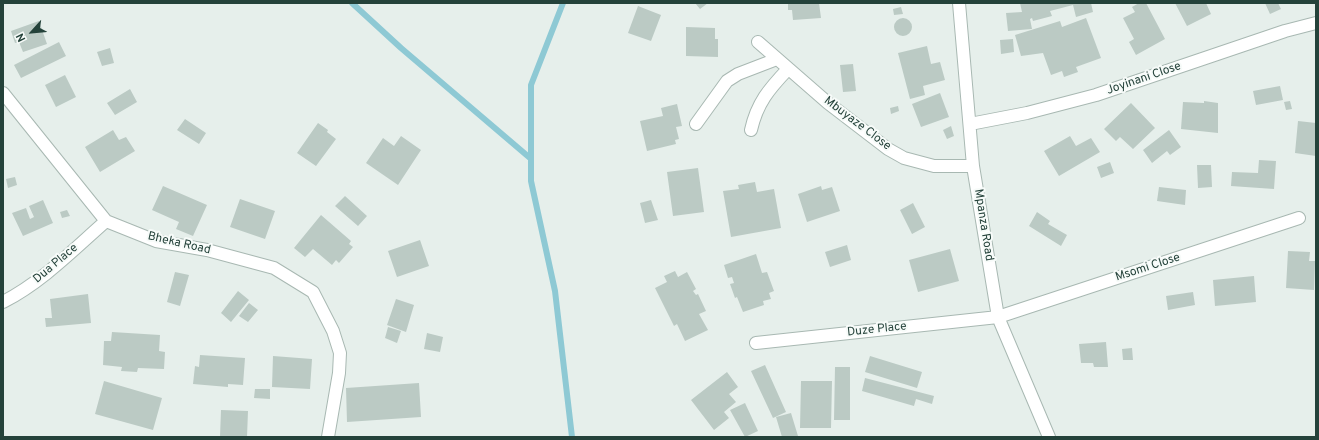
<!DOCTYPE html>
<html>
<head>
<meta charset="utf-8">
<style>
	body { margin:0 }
	#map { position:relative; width:1319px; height:440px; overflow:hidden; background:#e6efeb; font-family:Overpass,sans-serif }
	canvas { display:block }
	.frame { position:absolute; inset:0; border:4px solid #24423a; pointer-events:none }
	.north { position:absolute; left:12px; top:12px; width:40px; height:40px; -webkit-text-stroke:3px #f7fbf9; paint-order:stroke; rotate:243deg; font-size:11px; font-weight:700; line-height:16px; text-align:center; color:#24423a }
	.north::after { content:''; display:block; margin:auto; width:14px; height:18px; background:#24423a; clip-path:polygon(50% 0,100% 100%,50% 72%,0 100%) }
</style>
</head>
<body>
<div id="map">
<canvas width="1319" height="440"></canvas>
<div class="frame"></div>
<div class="north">N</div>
</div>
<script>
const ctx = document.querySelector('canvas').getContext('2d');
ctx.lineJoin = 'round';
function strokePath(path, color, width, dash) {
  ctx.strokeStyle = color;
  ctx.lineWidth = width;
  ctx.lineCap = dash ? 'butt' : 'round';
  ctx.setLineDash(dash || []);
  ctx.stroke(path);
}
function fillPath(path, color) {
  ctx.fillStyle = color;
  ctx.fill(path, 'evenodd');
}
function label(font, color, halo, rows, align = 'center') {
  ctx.font = font + ' Overpass,sans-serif';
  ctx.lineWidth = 4;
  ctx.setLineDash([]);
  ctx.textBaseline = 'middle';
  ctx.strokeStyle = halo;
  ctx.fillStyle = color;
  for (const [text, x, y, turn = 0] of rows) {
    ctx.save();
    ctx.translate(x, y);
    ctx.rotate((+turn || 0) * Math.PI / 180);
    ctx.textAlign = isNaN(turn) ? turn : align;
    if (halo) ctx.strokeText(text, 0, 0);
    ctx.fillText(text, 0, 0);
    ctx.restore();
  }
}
const stream = new Path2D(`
	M352,3L401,48L530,158
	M563,3L531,85V181L555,291L572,437`);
const building = new Path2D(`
	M695,3H708L700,9Z
	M788,3H819L821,18L793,20L792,10H788Z
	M1020,3H1091L1093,12L1076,17L1073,5L1050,11L1052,16L1033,21L1032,18L1030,19L1032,29L1008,31L1006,13L1022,12Z
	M1139,3H1146L1165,39L1136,55L1129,42L1134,39L1123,18L1135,12L1132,7Z
	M1175,3H1206L1211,14L1187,26Z
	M1265,3H1278L1281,9L1270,14Z
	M638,6L661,15L651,41L628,33Z
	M901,7L903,14L894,15L893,9Z
	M894 27a9 9 0 1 1 18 0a9 9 0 1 1-18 0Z
	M1086,18L1101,58L1076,67L1078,72L1064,77L1062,71L1051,75L1043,53L1021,56L1015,35L1060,21L1062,27Z
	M39,21L47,44L23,52L19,42L15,43L11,31Z
	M686,27L715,28V39H718V57L686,56Z
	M1013,39L1014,52L1001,54L1000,40Z
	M59,42L66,56L21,78L14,65Z
	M927,46L931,64L940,62L945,80L923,86L925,95L910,99L898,53Z
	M110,48L114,63L102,66L97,52Z
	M853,64L856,91L843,92L840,65Z
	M65,75L76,97L56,107L45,85Z
	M1280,86L1283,100L1256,105L1253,91Z
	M130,89L137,102L115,115L107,103Z
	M940,93L949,117L921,127L912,104Z
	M1204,101L1218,103V133L1181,129L1183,102L1204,103Z
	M1290,101L1292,109L1286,110L1284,102Z
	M1131,103L1155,128L1133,149L1120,137L1116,141L1104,129Z
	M677,104L682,126L676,127L679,139L675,140L676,144L647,151L640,121L663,116L661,108Z
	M898,106L899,111L891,114L890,108Z
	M185,119L206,133L199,144L177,130Z
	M1298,121L1316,123V156L1295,153Z
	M318,123L328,130L327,132L336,139L316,166L297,153Z
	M951,126L954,136L947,139L943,130Z
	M113,130L119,140L126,137L135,151L100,172L85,147Z
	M1169,130L1181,147L1170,155L1167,151L1152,163L1143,150Z
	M401,136L421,150L398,185L366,163L383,138L394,146Z
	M1070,136L1076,146L1091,138L1100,152L1059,176L1044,151Z
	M1259,160L1276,161L1274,189L1231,186L1232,172L1258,173Z
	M1110,162L1114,173L1101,178L1097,167Z
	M1197,165H1211L1212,187L1198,188Z
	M698,168L704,212L673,216L667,172Z
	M15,177L17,185L8,188L6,179Z
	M755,182L757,192L774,189L781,228L731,237L723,191L739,189L738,185Z
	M163,186L207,205L193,236L176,229L179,222L152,210Z
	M821,186L822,190L832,187L840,211L807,222L798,194Z
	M1159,187L1186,190L1185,205L1157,201Z
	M345,196L367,216L358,226L335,206Z
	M240,199L275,211L265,239L230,227Z
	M43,200L53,223L23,236L12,213L26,208L30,219L34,217L29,206Z
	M651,200L658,220L645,223L640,203Z
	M913,203L925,227L912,234L900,210Z
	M67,210L70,216L62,218L60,212Z
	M1037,212L1050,221L1048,224L1067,235L1061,246L1029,226Z
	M321,215L351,241L349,244L353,247L339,263L336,260L332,265L313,249L305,257L294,248Z
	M420,240L429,266L397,277L388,251Z
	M847,245L851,260L830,267L825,252Z
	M950,249L959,281L918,292L909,260Z
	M1288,251L1310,252L1309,261H1315L1314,290L1286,288Z
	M756,254L762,273L767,272L774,291L769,293L771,299L763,301L764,305L743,312L737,297L735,298L730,284L734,283L732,277L728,278L724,265Z
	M675,271L678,277L687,272L696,289L693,291L696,295L698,294L706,311L699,314L708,330L685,341L677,324L674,326L655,288L667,282L664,276Z
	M175,272L189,275L180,306L167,302Z
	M1254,276L1256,302L1215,306L1213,280Z
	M238,291L249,300L231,322L221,313Z
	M1193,292L1195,305L1168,310L1166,296Z
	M88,294L91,323L46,327L45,318H52L50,299Z
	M396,299L414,305L406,332L387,325Z
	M249,303L258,310L248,322L239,316Z
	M388,327L401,331L397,343L385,338Z
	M112,332L160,335L159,351L165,352L164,369L138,368L137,372L121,371L122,367L103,365L104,341H111Z
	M427,333L443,337L440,352L424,349Z
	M1106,342L1108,367H1094L1093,363H1081L1079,344Z
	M1132,348L1133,360H1123L1122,349Z
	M200,355L245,358L243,385L228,384V387L193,384L195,366L199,367Z
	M273,356L312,359L310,389L272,387Z
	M870,356L922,372L917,388L865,372Z
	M765,365L786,412L773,418L751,371Z
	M835,367H850V420H834Z
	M727,372L738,387L729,394L736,402L724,412L729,418L714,430L691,400Z
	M865,378L934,396L932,404L916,399L914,406L862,391Z
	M104,381L162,398L153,430L95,414Z
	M801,381H832L831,428H800Z
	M419,383L421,417L347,422L346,388Z
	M255,389H270V399L254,398Z
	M745,403L758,431L745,437L730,410Z
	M221,410L248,411L247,437H220Z
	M791,413L798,436L782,437L776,417Z`);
const minor = new Path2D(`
	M959,3L973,166L998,317L1049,437
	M758,42L828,103L888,149L904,158L934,166H973
	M3,93L106,221L156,241L207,250L274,268L313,292L333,331L340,353L339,373L328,437
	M696,124L727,81L738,74L777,59
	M970,124L1027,113L1096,95L1285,31L1316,23
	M751,130C757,103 769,89 788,69
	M3,302C42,282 73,250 106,221
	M756,343L998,317L1299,218`);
const streetNames = [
	["Joyinani Close",1144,79,-19],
	["Mbuyaze Close",857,124,37],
	["Mpanza Road",983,225,81],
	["Bheka Road",179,244,13],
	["Dua Place",56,264,-40],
	["Msomi Close",1148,268,-18],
	["Duze Place",877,330,-6]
];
strokePath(stream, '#8ec9d4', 6);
fillPath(building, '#bbcac4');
strokePath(minor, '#a8b8b2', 14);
strokePath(minor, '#fff', 12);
label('12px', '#24423a', '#f7fbf9', streetNames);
</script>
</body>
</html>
